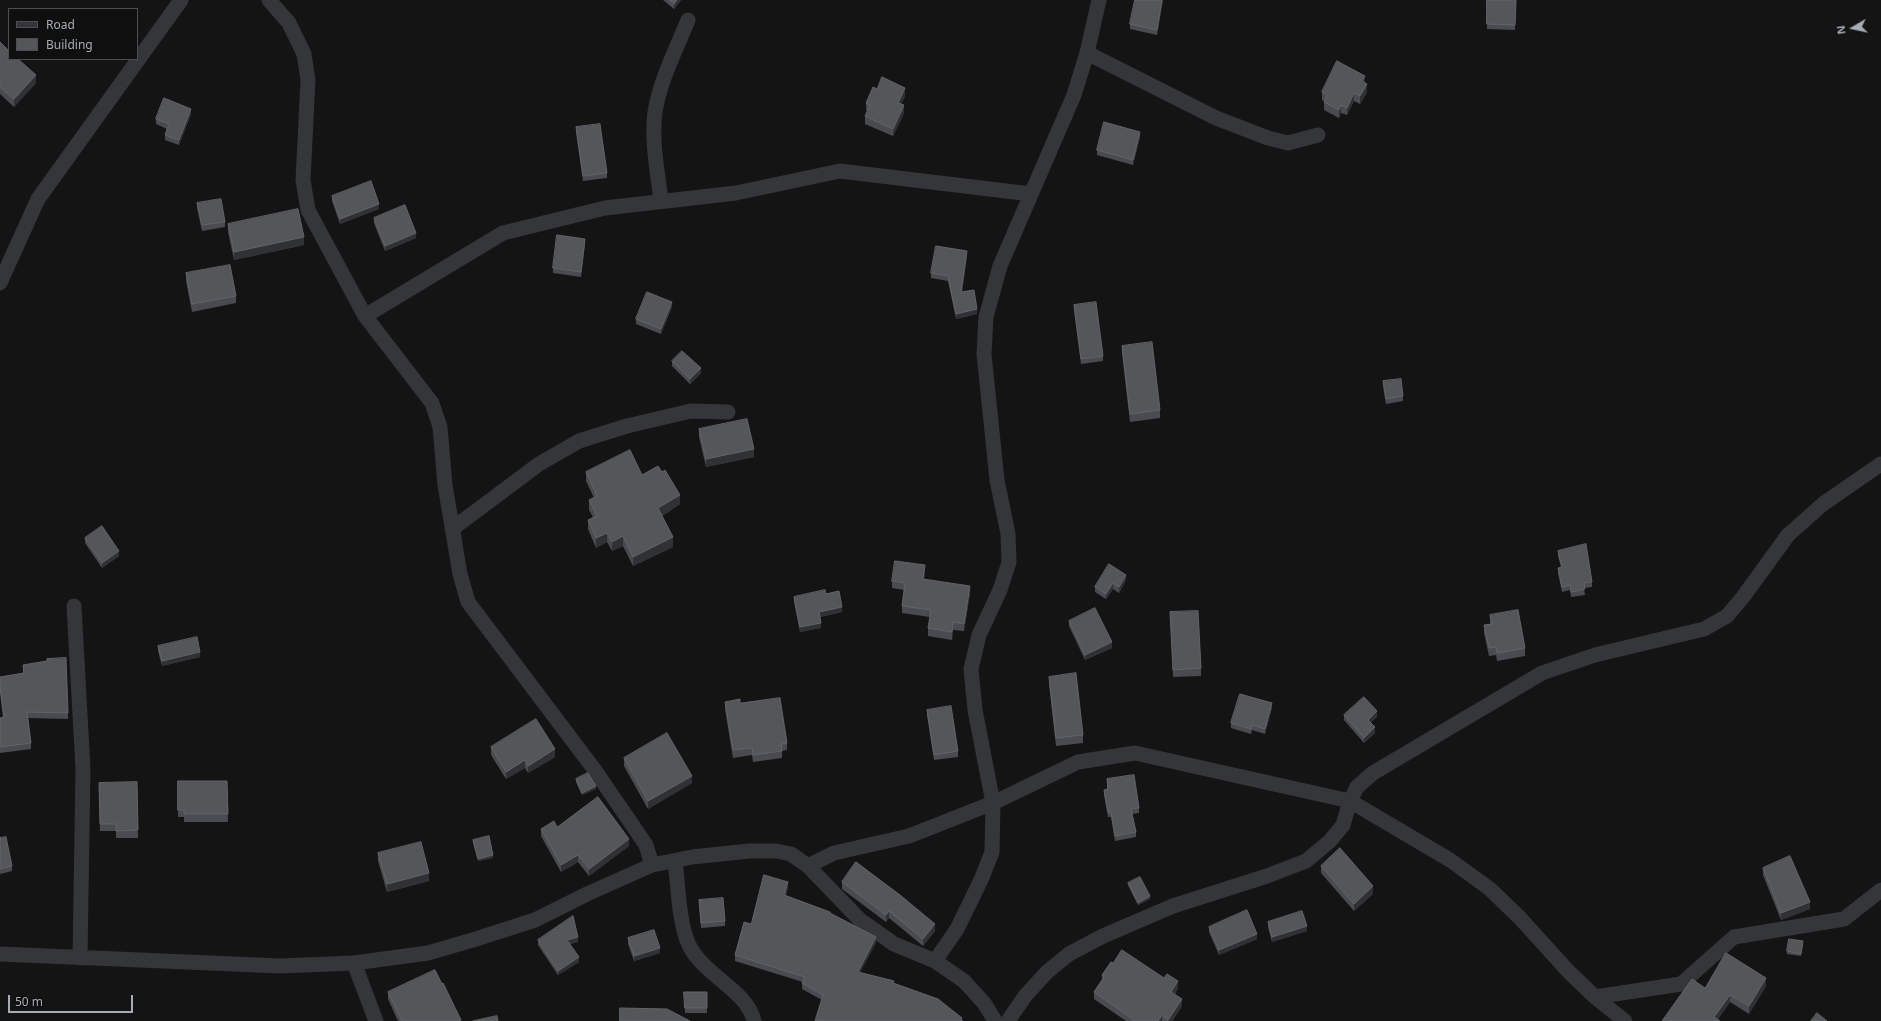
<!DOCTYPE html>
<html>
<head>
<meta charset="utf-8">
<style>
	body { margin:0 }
	#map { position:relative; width:1881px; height:1021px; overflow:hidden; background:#141415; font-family:"Noto Sans",sans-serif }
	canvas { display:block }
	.legend { position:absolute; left:8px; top:8px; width:130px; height:52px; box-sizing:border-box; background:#0f0f10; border:1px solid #4b4e52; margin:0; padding:5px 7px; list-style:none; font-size:12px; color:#a6adb4 }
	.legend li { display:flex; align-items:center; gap:8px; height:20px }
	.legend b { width:20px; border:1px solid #4b4e52 }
	.north { position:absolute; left:1833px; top:8px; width:40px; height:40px; -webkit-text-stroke:3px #0f0f10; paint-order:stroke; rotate:261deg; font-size:11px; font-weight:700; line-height:16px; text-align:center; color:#a6adb4 }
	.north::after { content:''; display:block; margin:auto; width:14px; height:18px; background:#a6adb4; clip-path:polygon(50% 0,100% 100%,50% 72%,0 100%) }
	.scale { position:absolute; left:8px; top:995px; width:125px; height:18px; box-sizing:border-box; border:2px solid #a6adb4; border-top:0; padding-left:5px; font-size:12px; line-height:14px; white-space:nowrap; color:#a6adb4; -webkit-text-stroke:3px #0f0f10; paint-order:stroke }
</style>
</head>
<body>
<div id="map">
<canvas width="1881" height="1021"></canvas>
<ul class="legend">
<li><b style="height:5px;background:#35363a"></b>Road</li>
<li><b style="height:11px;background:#54565a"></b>Building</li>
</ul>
<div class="north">N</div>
<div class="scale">50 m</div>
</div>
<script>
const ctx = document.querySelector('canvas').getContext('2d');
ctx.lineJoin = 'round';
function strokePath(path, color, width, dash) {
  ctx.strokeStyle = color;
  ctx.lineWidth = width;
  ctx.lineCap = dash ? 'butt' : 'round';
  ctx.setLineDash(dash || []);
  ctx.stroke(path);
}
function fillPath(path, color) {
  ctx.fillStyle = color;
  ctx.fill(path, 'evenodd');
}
const minor = new Path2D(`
	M269,0L289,23L304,54L308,80L303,180L308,210L365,316L432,403L440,427L445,485L460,574L468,602L594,769L646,845L652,865
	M1087,53L1216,118L1268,138L1288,143L1318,135
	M661,201C658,173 651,141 655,112C660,80 676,50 688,20
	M0,283L38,199L181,0
	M365,316L503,233L605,208L736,193L840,171L1031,194
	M452,529L539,464L579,441L627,426L691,411L728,412
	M74,606L83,769L80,958
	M675,861C678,884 679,925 689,945C703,975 747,990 754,1021
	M808,866L834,853L909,836L993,803L1078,762L1135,753L1350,801L1450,860L1490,889L1520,918L1568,971L1595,997L1625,1021
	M0,954L280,966L354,963L428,953L476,939L535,920L587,894L652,865L692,857L749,851H776L791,854L808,866L860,920L894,944L935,961L964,981L984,1003L995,1021
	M935,961L957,929L981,880L992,852L993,803L975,710L971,669L979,635L1000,590L1009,562L1008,534L997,480L984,354L986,317L1000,266L1074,95L1087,53L1099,0
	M354,963L376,1021
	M1595,997L1681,984L1734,937L1844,919L1881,890
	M1008,1021L1025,996L1047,972L1069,954L1103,936L1173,906L1267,876L1306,861L1330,841L1343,825L1350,801L1357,787L1373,773L1542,673L1595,655L1704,629L1727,616L1743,597L1788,535L1823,504L1881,464`);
const wall = new Path2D(`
	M663,0H681L674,9Z
	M1163,0L1157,35L1130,29V24Z
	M1516,0L1515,30L1487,29V24Z
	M0,42L36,83L14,107L0,94Z
	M1365,83L1367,92L1360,104L1354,101L1347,115L1341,113L1339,118L1324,110V101L1322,100V92Z
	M877,89L905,96L901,104L904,113L893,136L865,124V116L868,111L866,110V103Z
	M191,114L179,145L165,140V135L167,129L156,124V119Z
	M576,127L607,173V178L583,181L576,132Z
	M1140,137L1133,165L1097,155V150Z
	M332,196L379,209L340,224L332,201Z
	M197,203L225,222V227L202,231L197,208Z
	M374,218L416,238L385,251L374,223Z
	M228,224L304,245L234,260L228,232Z
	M585,244L581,277L553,273V268Z
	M967,256L962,292L977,314L956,319L948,281L931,278V273Z
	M186,273L236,296V303L192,312L186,281Z
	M1074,305L1103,356V361L1081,364L1074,310Z
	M672,307L661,334L636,324V319Z
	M1122,346L1160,410V418L1130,422L1122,353Z
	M672,361L701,373L690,384L672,366Z
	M1383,381L1403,396V401L1386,404L1383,386Z
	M699,429L754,457L706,467L699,437Z
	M586,472L642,475L680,504L662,516L673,547L633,566L623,546L612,551L607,542L596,548L588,529V520L593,517L589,510V500L594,498L586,481Z
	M85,538L119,556L102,568L85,543Z
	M1558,551L1592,582V587L1584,588L1585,595L1571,597L1570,590L1562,592L1558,573V568L1561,567L1558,556Z
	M925,573L924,579L970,593L964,631L953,630L952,640L928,636V628L930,617L902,613V606L904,590L892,588V581Z
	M1126,580L1119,593L1113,589L1106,599L1095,592V587Z
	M826,594L842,612L820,617L821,628L800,632L794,602V597Z
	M1170,612L1201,668V676L1173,677Z
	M1490,615L1525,648V656L1497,661L1496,655L1489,656L1484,633V625L1490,624Z
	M1069,621L1112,648L1085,660L1069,626Z
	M158,646L200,657L162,666L158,651Z
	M23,665L68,713V719L28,718L31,743V749L0,753V718L3,717L0,693V677L23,674Z
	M1049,677L1083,735V743L1056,746L1049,684Z
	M725,702L740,703L787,743V750L782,751V758L753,762L752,755L733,758L725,709Z
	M1272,708L1265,734L1252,730L1251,734L1231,728V723Z
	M927,710L958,751V757L934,760L927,715Z
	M1344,715L1377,717L1371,722L1375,733L1364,743L1344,720Z
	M491,747L555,757L528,773L525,768L506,779L491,755Z
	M624,758L692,783L648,809L624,766Z
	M576,779L596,789L582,795L576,782Z
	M1107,779L1139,808V813L1132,814L1136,832V837L1115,841L1111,817H1108L1104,795V790L1107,789Z
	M178,781H227L228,822H184V817H178Z
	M137,782L138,838H116V831H100L99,783Z
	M557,827L629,846L589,876L578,862L561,872L541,836V829Z
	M0,838L12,866V871L0,874Z
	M473,840L493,858L478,861L473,843Z
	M378,853L429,881L387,892L378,861Z
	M1321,866L1373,894L1354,911L1321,873Z
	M1763,868L1810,909L1781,920L1763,875Z
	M842,882L935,931L923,946L889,918L886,922L842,889Z
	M1128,883L1150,899L1138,905L1128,885Z
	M788,887L786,896L830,913L876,943L822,1000L802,989V983L803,982L735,961V955L751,924Z
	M699,900L725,921V926L701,928Z
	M1268,922L1307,931L1272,942L1268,927Z
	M1209,927L1257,939L1219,955L1209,932Z
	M628,938L660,953L634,961L628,944Z
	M538,940L578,942L570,944L579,962L558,975L538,945Z
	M1803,943L1801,956L1787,954V951Z
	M1113,963L1178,988L1175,994L1182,1006L1172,1021H1126L1094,999V992L1102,980V975Z
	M1766,986L1749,1014L1730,1002L1718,1019L1662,1021L1705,988Z
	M388,992L461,1021H398L388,999Z
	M684,992H707V1013H685Z`);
const shadedWall = new Path2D(`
	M677,0H681L674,9V4Z
	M1162,0H1163L1157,35V30Z
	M36,75V83L14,107V99Z
	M1365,76V83L1362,81Z
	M1367,84V92L1360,104V96Z
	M905,88V96L898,110V103Z
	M1354,93V101L1347,115V108Z
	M904,105V113L893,136V129Z
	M1341,105V113L1339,118V110Z
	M191,109V114L179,145V140Z
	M1140,132V137L1133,165V160Z
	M379,204V209L340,224V219Z
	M416,233V238L385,251V246Z
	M304,237V245L234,260V252Z
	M585,239V244L581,277V272Z
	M967,251V256L961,297V292Z
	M672,302V307L661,334V329Z
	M977,309V314L956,319V314Z
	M701,368V373L690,384V379Z
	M754,449V457L706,467V459Z
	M680,495V504L658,518V508Z
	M607,533V542L596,548V538Z
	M623,536V546L612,551V542Z
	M673,537V547L633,566V557Z
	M119,551V556L102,568V563Z
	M925,565V573L923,586V579Z
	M1126,575V580L1119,593V587Z
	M1113,583V589L1106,599V594Z
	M970,586V593L964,631V624Z
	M842,607V612L819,617V612Z
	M953,622V630L952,640V632Z
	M821,623V628L800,632V627Z
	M1112,642V648L1085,660V655Z
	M200,652V657L162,666V661Z
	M1272,703V708L1265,734V729Z
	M1377,711V717L1368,725V720Z
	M1375,727V733L1364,743V738Z
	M555,749V757L528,773V766Z
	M525,760V768L506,779V772Z
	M692,776V783L648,809V801Z
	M596,786V789L582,795V793Z
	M629,839V846L589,876V869Z
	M493,855V858L478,861V859Z
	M578,855V862L561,872V865Z
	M429,873V881L387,892V884Z
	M788,882V887L784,901V895Z
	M1373,886V894L1354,911V904Z
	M1150,896V899L1138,905V903Z
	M1810,902V909L1781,920V913Z
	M889,911V918L886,922V915Z
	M935,924V931L923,946V939Z
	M1307,926V931L1272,942V937Z
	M1257,934V939L1219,955V950Z
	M578,937V942L567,944V940Z
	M876,937V943L858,977V972Z
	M660,948V953L634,961V956Z
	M579,957V962L558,975V971Z
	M1766,978V986L1749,1014V1006Z
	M1178,981V988L1171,999V992Z
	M1730,995V1002L1717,1021L1714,1017Z
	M1182,999V1006L1172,1021H1168V1020Z
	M1162,1015V1021H1158Z`);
const building = new Path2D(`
	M670,0H677L674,4Z
	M1135,0H1162L1157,30L1130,24Z
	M1487,0H1516L1515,25L1487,24Z
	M0,42L9,51V59H18L36,75L14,99L0,87Z
	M1337,61L1365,76L1362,81L1367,84L1360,96L1354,93L1347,108L1341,105L1339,110L1324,102L1327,95L1322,92Z
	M882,77L905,88L898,103L904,105L893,129L865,116L870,105L866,103L873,87L877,89Z
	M164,98L191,109L179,140L165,135L169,124L156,119Z
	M1104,122L1140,132L1133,160L1097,150Z
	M600,124L607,173L583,176L576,127Z
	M371,181L379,204L340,219L332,196Z
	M221,199L225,222L202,225L197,203Z
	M405,205L416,233L385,246L374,218Z
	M298,209L304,237L234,252L228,224Z
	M557,235L585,239L581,272L553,268Z
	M936,246L967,251L961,292L974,290L977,309L956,314L948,276L931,273Z
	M230,265L236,296L192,304L186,273Z
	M647,292L672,302L661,329L636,319Z
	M1096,302L1103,356L1081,359L1074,305Z
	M1152,342L1160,410L1130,414L1122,346Z
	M682,351L701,368L690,379L672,361Z
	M1401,379L1403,396L1386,399L1383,381Z
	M747,419L754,449L706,459L699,429Z
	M630,450L642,475L658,466L662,472L665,470L680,495L658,508L673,537L633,557L623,536L612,542L607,533L596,538L588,520L597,516L589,500L597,496L586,472Z
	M102,526L119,551L102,563L85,538Z
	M1586,544L1592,582L1584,583L1585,589L1571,592L1570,585L1562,587L1558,568L1562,567L1558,551Z
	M895,561L925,565L923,579L970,586L964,624L953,622L952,632L928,628L931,610L902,606L905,583L892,581Z
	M1109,564L1126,575L1119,587L1113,583L1106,594L1095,587Z
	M825,590L826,594L839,591L842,607L819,612L821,623L800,627L794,597Z
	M1095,608L1112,642L1085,655L1069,621Z
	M1518,610L1525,648L1497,653L1496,647L1489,648L1484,625L1492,624L1490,615Z
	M1198,611L1201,668L1173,670L1170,612Z
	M197,637L200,652L162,661L158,646Z
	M66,658L68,713L27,712L31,743L0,747V718L4,717L0,687V677L24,673L23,665L47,661V659Z
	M1076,673L1083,735L1056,738L1049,677Z
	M1240,694L1272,703L1265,729L1252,725L1251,729L1231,723Z
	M1364,697L1377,711L1368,720L1375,727L1364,738L1344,715Z
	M780,698L787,743L781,744L782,751L753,755L752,748L733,750L725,702L740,699V703Z
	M951,706L958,751L934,755L927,710Z
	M536,719L555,749L528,766L525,760L506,772L491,747Z
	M667,733L692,776L648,801L624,758Z
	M588,773L596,786L582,793L576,779Z
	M1134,775L1139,808L1131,809L1136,832L1115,836L1111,812H1108L1104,790L1108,789L1107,779Z
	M178,781H227L228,814H184V810H178Z
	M137,782L138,830L116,831V824H100L99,783Z
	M598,797L629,839L589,869L578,855L561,865L541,829L554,821L557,827Z
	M489,836L493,855L478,859L473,840Z
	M6,837L12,866L0,869V838Z
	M421,842L429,873L387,884L378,853Z
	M1340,848L1373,886L1354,904L1321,866Z
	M1790,856L1810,902L1781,913L1763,868Z
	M856,862L900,895L935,924L923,939L889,911L886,915L842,882Z
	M764,875L788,882L784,895L830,912V913L876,937L858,972L894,981L893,983L938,999L962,1018L961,1020L963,1021H815L823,995L802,983L805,977L735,955L744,922L751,924Z
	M1140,877L1150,896L1138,903L1128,883Z
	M723,898L725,921L701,923L699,900Z
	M1247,910L1257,934L1219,950L1209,927Z
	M1302,911L1307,926L1272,937L1268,922Z
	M573,916L578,937L567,940L579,957L558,971L538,940Z
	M654,930L660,948L634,956L628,938Z
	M1789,939L1803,941L1801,954L1787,951Z
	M1122,950L1164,978L1167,974L1178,981L1171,992L1182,999L1168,1020L1162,1015L1158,1021H1132L1133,1019L1094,992L1104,977L1102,975L1111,962L1113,963Z
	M1726,953L1766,978L1749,1006L1730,995L1714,1017L1720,1021H1662L1692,979L1705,988Z
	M435,970L442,984L443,983L461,1020L458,1021H402L388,992Z
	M684,992H707V1008H685Z
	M620,1008L667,1009L690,1021H620Z
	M1817,1013L1827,1021H1811Z
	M497,1016L498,1021H473Z`);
strokePath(minor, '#35363a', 15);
fillPath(wall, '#4a4b50');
fillPath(shadedWall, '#303134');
fillPath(building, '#54565a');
strokePath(building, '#616468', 1);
</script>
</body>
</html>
